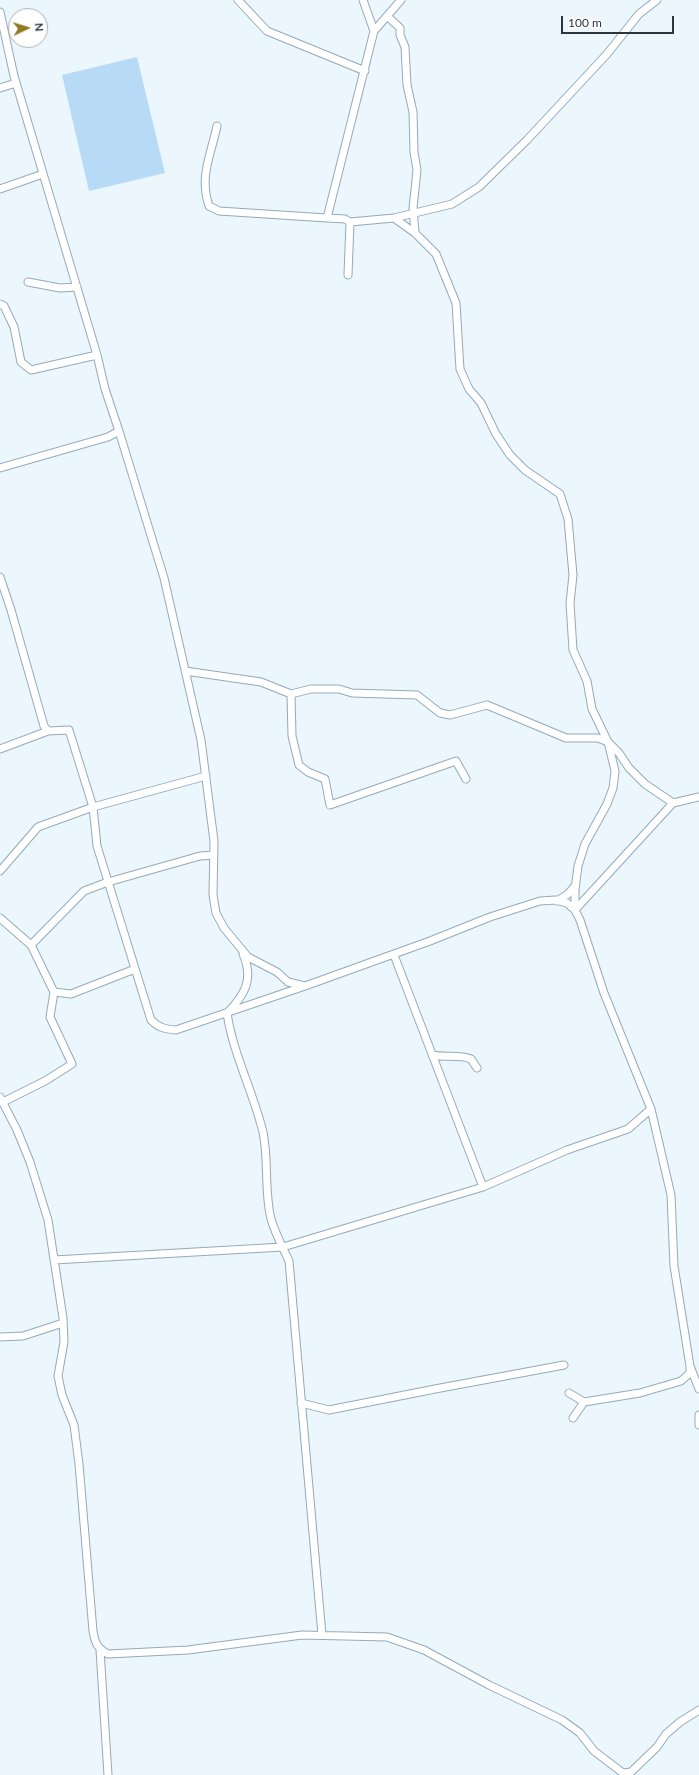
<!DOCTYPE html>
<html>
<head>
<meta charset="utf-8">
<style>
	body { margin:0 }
	#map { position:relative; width:699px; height:1775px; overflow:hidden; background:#ecf6fd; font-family:Lato,sans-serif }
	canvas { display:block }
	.north { position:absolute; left:8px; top:8px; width:40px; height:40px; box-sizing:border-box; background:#fff; border:1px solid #abaeb1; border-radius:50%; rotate:86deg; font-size:11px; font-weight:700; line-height:16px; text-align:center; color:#2c353c }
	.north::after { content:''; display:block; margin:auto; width:14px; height:18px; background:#937920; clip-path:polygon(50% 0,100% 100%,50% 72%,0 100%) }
	.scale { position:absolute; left:561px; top:16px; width:113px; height:18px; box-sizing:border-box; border:2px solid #2c353c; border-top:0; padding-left:5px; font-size:12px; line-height:14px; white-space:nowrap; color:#2c353c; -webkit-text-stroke:3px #fff; paint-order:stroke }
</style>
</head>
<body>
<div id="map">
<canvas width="699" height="1775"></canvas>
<div class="north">N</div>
<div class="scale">100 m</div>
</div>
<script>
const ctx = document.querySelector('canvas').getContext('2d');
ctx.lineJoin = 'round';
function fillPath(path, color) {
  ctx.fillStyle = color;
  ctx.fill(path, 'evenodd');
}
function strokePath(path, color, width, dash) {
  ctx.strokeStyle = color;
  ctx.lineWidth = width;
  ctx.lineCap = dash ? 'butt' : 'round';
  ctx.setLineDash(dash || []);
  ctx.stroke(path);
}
const green = new Path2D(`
	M137,57L165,173L89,191L62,75Z`);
const minor = new Path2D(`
	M238,0L267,31L365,71
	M0,12L14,76L97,355L31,370L21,362L14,327L4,306L0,304
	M387,16L400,28V35L405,47L407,85L413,112L414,152L417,170L413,208L415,233
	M374,31L401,0
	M0,88L16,83
	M217,126C211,155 199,176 209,206L219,211L327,218L374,31L363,0
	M0,189L43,174
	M327,218L345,219L350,222L348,275
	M394,218L452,204L479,187L527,140L607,54L639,14L657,0
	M350,222L394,218L415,233L436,254L456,303L460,369L469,389L481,403L496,434L510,455L525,470L560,494L568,519L573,575L570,603L573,650L587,681L592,709L608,742L615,771L613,788L607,804L585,844L578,866L575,889V910
	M28,282L60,288L77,287
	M119,431L164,578L201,740L214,841L213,895L216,913L224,928L248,957L277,972L288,982L305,986L430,941L490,917L540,901L556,900L567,903L575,910L580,920L604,993L651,1109L671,1195L674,1266L690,1366L699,1389
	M0,468L108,437L119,431L105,389L97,355
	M0,577L11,610L44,726L48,731L69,730L93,807L97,846L151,1020C159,1028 165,1029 176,1030L305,986
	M185,671L261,682L291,694L292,736L299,765L308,772L325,779L330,805L456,761L466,779
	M291,694L311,689H339L352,693L417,695L440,713L450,715L487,705L566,738H598L608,742L619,753L629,768L645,784L673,803
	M0,749L48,731
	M0,871L38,827L93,807L206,776
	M557,901L568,894L575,886
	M575,910L673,803L699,797
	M0,918L31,945L54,992L50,1017L72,1064L45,1081L3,1102
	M31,945L84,891L108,882L200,856L214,855
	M243,954C254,979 245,995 227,1013C233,1054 253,1091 263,1132C269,1161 264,1191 271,1219C275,1233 283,1248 289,1261L322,1635
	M394,955L483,1187L567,1150L628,1129L651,1109
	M54,992L71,994L135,969
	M432,1055C445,1058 459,1054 471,1059L477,1068
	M0,1097L17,1130L30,1162L48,1220L63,1318L64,1342L58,1376L62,1395L74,1425L79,1464L93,1631C95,1643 97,1648 108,1654L188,1650L302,1635L387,1637L424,1650L489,1685L562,1720L580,1733L594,1751L623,1773L631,1772L657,1747L666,1734L680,1722L699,1710
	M54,1260L283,1247L483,1187
	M0,1337L23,1336L63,1323
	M569,1393L584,1402L640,1393L681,1381L690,1373V1366
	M301,1403L329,1410L435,1389L564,1365
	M699,1415V1425
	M573,1418L584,1402
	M100,1650L108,1775`);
fillPath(green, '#b7dbf7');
strokePath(minor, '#93aabb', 9);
strokePath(minor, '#fff', 7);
</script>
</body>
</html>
